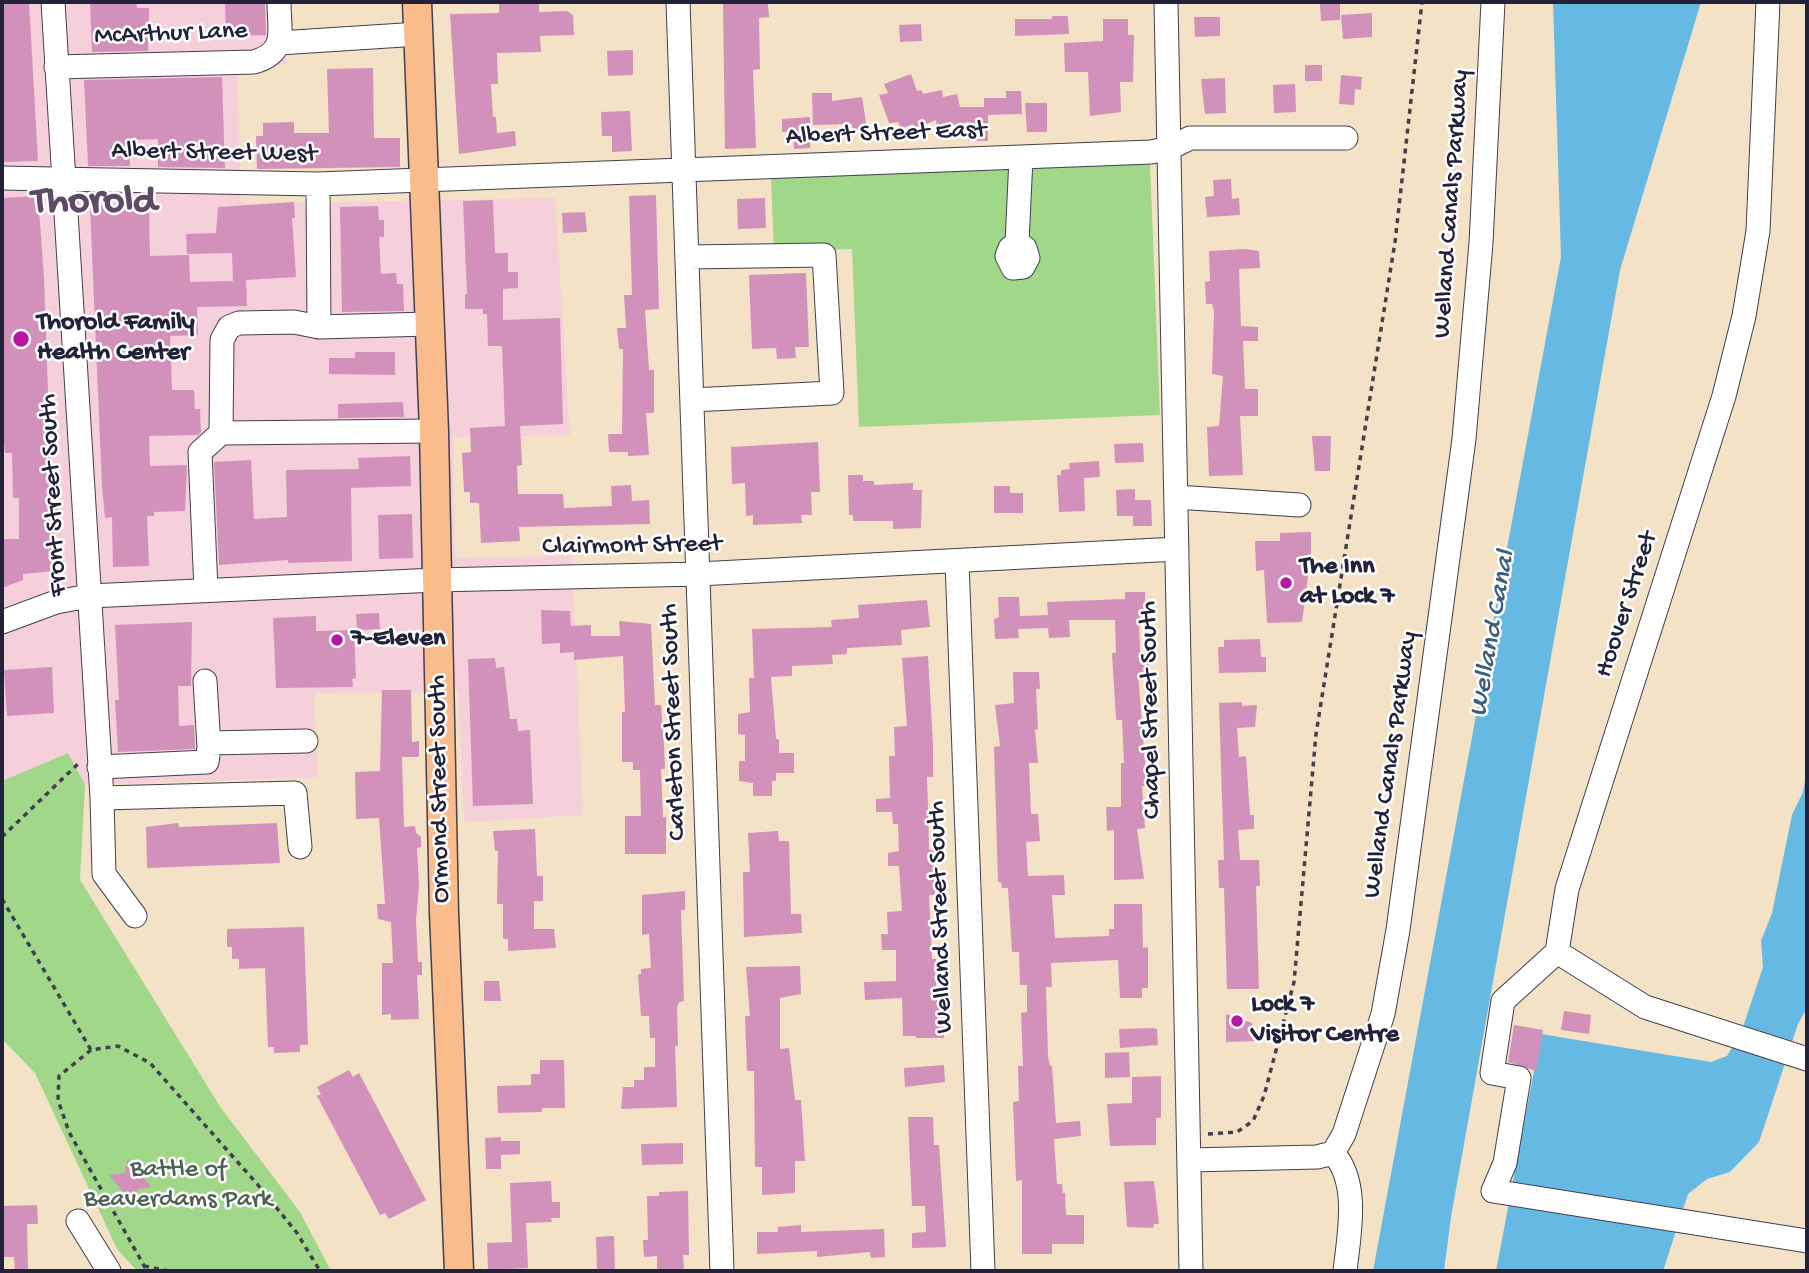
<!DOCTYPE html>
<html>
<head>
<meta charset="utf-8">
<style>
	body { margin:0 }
	#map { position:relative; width:1809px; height:1273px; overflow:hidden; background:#f3e2c6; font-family:"Gochi Hand",sans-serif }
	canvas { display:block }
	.frame { position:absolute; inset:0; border:4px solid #22223b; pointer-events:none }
</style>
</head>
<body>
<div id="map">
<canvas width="1809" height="1273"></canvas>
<div class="frame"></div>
</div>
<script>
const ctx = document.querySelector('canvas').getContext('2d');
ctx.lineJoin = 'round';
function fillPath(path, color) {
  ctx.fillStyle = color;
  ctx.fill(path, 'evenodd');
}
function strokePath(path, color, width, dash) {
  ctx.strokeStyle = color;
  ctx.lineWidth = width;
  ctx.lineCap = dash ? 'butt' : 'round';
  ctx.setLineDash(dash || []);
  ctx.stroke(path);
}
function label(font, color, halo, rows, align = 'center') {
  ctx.font = font + ' "Gochi Hand",sans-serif';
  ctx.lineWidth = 5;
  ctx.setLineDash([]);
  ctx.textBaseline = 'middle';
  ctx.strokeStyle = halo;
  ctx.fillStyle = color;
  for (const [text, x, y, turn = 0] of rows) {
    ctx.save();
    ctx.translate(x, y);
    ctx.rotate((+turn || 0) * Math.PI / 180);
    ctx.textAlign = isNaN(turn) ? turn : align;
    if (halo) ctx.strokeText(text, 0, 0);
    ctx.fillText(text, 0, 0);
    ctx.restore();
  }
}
const built = new Path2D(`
	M2,2H281L286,64L237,71L241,204L555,198L570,435L453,437L455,558L572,556L583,815L464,822L458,692L314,693L318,777L85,785L68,753L2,781Z`);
const green = new Path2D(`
	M1150,163L1160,415L859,427L852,249L774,252L771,178Z
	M68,753L85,785L80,880L221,1108L300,1212L331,1271H137L117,1249L35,1073L2,1039V781Z`);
const water = new Path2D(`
	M1553,2H1701L1620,270L1451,1217L1444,1271H1373L1561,257Z
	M1807,768V1008L1798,1024L1759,1142L1730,1172L1707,1179L1688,1194L1663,1271H1496L1541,1034L1711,1062L1727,1056L1741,1033L1763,967L1761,941L1772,913L1792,815L1803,792Z`);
const building = new Path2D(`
	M29,2L38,161L2,162V4Z
	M90,2H136L137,8H149L148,51L92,52Z
	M225,2H265L266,35L226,36Z
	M499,2H539V12L567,11L573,15L574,35L540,36L541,52L497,53L498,84H491L493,117H496L497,133L515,131L516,146L459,154L450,14L499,13Z
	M723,2L768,4L769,17L759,18L760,69L753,70L756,148L725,149Z
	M1320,4H1340V20L1321,21Z
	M1372,13V37L1343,39L1341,15Z
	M1052,16H1068L1069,34L1015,36V19H1052Z
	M1194,17H1220V36L1195,37Z
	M1103,19H1128V35H1134L1133,82H1120L1121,112L1090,116L1088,72H1065L1064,43L1103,41Z
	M921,24L922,41L900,42L899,25Z
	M633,50V75L608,76L607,51Z
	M1305,65H1322V81H1305Z
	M373,68L374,138H400V167L257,169L256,136H263V123L294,122V133H329L327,69Z
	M911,74L917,91L921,90L923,94L942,90L943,97L957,94L960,107H984V98H1006V91H1021L1022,114L988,115V141H968V122L937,129L936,120L914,129L913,124L901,129L898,122L889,123L879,95L888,93L884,84Z
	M1341,75L1362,77L1361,90L1355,89L1354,105L1339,104Z
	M222,77L225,168L158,167V139L130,140V166H88L84,80Z
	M1225,78L1226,113L1205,114L1201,79Z
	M1295,84L1296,112L1274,113L1273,85Z
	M812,93H832V101L862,97L867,129L853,131L852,124L813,125Z
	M1025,103H1047V132H1027Z
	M630,111L632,151L612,152V136H602L601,112Z
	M810,117V148L794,149L793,132H782V119Z
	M1231,179L1232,199L1239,198L1240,215L1207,217L1205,197L1214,196L1213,180Z
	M656,195L659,309L645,310L649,370H654V413H646L649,455L628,456V452H609L608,434H622L623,349H619L617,328H626L624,295H632L629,196Z
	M38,196L44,278L51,478L53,497H58V511H54L55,571L23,574V580L2,588V539H19V498H13L12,453H5L2,420V198Z
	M765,198L766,228L738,229L737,199Z
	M493,200L495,253H508V272H518V288L503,289V320L560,318L563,424L520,426L522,465L517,466L518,494H563L564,508L612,506L611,486L631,485L632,501L649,500L650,524L519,527L520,541L481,543L479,503H470V492H464L462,453L471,452L470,428L505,426L502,346H488L487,314H483V309H465V294H467L463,201Z
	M294,202L295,218H292L296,277L246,280L247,306L197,307L198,335L170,336L172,390H194L195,409H200L201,432L198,435L149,436L150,466L187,465L185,511L154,512V516H147L149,566L113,567L112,517L105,518L102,486L90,206L145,204V208H149L150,256L189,255L190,282L233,281L232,253L187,254L186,234L216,233L218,207Z
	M378,206L379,220H384V237H379L381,274L396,273L397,284H403L404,311L342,312L340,207Z
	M585,212L587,232L563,233L562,213Z
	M1246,249L1259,251L1260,268L1239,269L1241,326L1258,327V341H1243L1245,389H1258V416H1240L1243,475L1209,476L1207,427L1219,426L1223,376L1212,374L1214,311L1212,304H1206L1205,282L1210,281L1209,251Z
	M806,273L809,347H795L796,358L777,359L776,348L752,349L749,275Z
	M355,352H395V375L329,374V358H355Z
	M403,402L404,417L338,418V404Z
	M1312,436H1331L1330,471H1315Z
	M818,442L820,492H811L812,515H801L802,523L753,525V515L746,516L745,483L732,484L731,447Z
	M1143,443L1144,462L1115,463L1114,444Z
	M410,456L411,486L351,488L352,561L288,563V560L219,565L214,462L251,460L254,519L287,517L286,470L359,469L358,458Z
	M1099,461L1100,477L1084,478L1085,511L1059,512L1057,475H1061V470L1070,469L1069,463Z
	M848,475H863V481H874V485L913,483V490H922L921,528L893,529V521H853V515H849Z
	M994,486H1010V493H1023V513H994Z
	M1135,489V500H1151L1152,526H1133V516H1117L1116,490Z
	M412,514L413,558L379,559L378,515Z
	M1311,532V554L1302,622L1267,623L1264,570L1256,571L1255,541H1280V533Z
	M1125,592H1145L1146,621H1139L1140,652L1148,655L1150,673H1138L1147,786H1142L1145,828L1137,829L1144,879L1114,880V830L1107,831L1106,807H1121V763H1124L1122,720H1116L1112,653H1116L1115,620H1069L1070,637L1049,638L1048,628L1018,629L1019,638L995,639L994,619L999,617L998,597H1019L1020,616L1048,615L1047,602L1125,599Z
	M927,600L930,627L901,630L902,645L847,648V654L832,655L833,664L792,666V676L771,677L776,739H779V753H794V773H776V781H772V796H753V783L739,781V761H745V735L738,734V714L750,712L749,678H754L752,629L832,627L831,620L859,618L858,605Z
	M541,610L570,611L571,626L591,625V636H620L619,621L651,624L655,705H661L664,746L665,769H661L663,817H666V854H625V816H641L640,770H633V762H622V712H625L623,656L574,660V652L560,653V643L542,644Z
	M379,613L380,629L357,630L356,614Z
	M316,616V631L354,630L356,678L352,679L353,687L276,688L273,618Z
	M192,622L191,686H178L179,726L194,725L195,749L118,752L115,700H119L115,625Z
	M1260,639L1261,657H1266V672L1219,673L1218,647H1224V640Z
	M928,656L933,745V777H927L928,807L929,850H934L935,895H929L932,959H936V996H943L944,1038H916V1036H903L902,998L865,1000L864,982L896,981V950H882L881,934H888L887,912L902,911L899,866H888V853L899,851L898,824H893L892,812H876V799L890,798L889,756H895L894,727L907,726L902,658Z
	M495,658L496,668L504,667L510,719H517L518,731L530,730L533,804L473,806L468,659Z
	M52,667L54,713L7,716L4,670Z
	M1013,672H1039L1040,689H1036L1038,729L1035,730L1038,763H1029L1031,814H1038L1040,841L1026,842L1028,876L1064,875L1065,895H1052L1055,938L1109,936V929H1114V904H1142L1143,948L1148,947V988H1142V998H1120L1118,960L1051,963L1052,987H1046L1048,1056L1050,1066H1052L1056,1123L1080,1121L1081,1136L1054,1139L1057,1184H1062L1063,1193H1065L1066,1215H1084V1244H1052V1254H1022V1180L1016,1181L1013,1102L1019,1101L1018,1066H1023L1021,1013L1027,1012V985H1020L1019,952H1012L1008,888H1002L1001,882H998L994,747L1000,746L995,705L1014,703Z
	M382,690H411L412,742L419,741V757H402L404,827L415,826L416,833L421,837V847L417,848L419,885L416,921L418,962H422V975H417L419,1019L391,1020V1014L382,1015V963H393L391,922L378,919L377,904H385L379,818L356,819L355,772L380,771Z
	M1242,702V706L1257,705L1255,727L1237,728L1239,757L1246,756L1250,815H1254V829L1238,830L1240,860H1259L1260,886H1256L1259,989H1227L1224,888H1219L1218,860H1224L1219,703Z
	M178,823L179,827L277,823L280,863L147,868L146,827Z
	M535,829L537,876H543V901H534V929H554L556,948L508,951V939H503V904H497L498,851H495L493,831Z
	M778,831L779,841H789L791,914H801L802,933L744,937L743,872H750L748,833Z
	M685,891V910H681L684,1001L679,1002L677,1008L678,1046H675L677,1107L621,1109L623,1087H634V1080H644V1067H655V1038H650L649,1016H641L638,974H641V969L651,968L649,934L642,935V895Z
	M304,927L308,1045H300V1052L274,1053V1047H268L265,968L239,969V959H232V947H227V929Z
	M800,966L801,994L780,998V1049L789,1048L795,1100H801L805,1161H795V1193L762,1195V1167H755L754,1071H747L745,1016H750L746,967Z
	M484,981H499L501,1001H484Z
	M1564,1011L1591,1015L1589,1034L1561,1030Z
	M1226,1014L1252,1023L1257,1041L1226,1042Z
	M1514,1025L1543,1030L1536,1071L1508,1062Z
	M1152,1028L1157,1029L1158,1045L1120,1048L1119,1029Z
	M1129,1052L1130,1077L1105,1078V1053Z
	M540,1060H564L565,1108H542V1112L498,1113L497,1086L531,1085V1074H540Z
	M944,1065L945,1082L905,1087L904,1068Z
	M349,1070L353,1077L359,1073L426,1200L389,1219L385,1213L380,1215L317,1096L321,1094L317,1087Z
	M1161,1076V1118H1156V1145L1110,1146L1107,1104L1132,1103V1077Z
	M908,1117H933L934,1145H939L946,1247L912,1248V1233L926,1232L925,1206H912Z
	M501,1137V1141H520V1154L501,1155V1169H486L485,1138Z
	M683,1143V1164L642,1165L641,1144Z
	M128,1159L151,1187L138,1189L133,1204L109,1175L124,1173Z
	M551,1181L552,1202H560V1218H551L552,1222L526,1223L528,1268L488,1270L487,1243L512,1242L510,1183Z
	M1154,1181L1159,1224H1154L1153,1228L1127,1227L1124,1182Z
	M688,1191L689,1255H683L684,1269L657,1270V1256L644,1257L643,1240H648L647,1196H659V1192Z
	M37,1205L38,1224H27L28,1271H15L14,1257H2V1206Z
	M801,1225V1232L884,1229L885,1257L871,1258L870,1252L817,1257V1251L757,1254V1232H778V1227Z
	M614,1236L615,1270H597L596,1237Z`);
const path = new Path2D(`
	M2,837L81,761
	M2,899L91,1050L118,1046L150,1063L258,1185L297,1233L320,1271
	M91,1050L59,1076L58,1100L69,1132L147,1271
	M1208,1134L1237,1132L1253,1121L1264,1096L1294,982L1316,734L1395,242L1422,2
	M144,1266L169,1271`);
const minor = new Path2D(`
	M53,2L102,798L104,874L135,916
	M678,2L722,1271
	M1166,2L1191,1271
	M1768,2L1758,231L1744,316L1724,396L1567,889L1557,952L1645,1007L1807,1059
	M279,43L419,34
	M56,67L254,62C288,52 279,31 279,2
	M2,178L318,184L1151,152L1170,148L1190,138H1346
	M318,184L319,327
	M1017,243L1010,248L1007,256L1013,268L1023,267L1028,258L1025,248L1017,243L1021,158
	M688,257L824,255L832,393L692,400
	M221,433L222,340L229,327L239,323L294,322L319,327L429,324
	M1176,497L1299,505
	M957,561L983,1271
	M206,590L200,452L221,433L434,431
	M2,622L56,602L89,596L436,580L698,574L1177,549
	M209,743L306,741
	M99,767L207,762L209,747L205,681
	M102,798L295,793L300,847
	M1557,952L1503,1001L1492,1073L1519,1078L1505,1163L1493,1191L1807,1241
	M1333,1153L1344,1134L1383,1014L1398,930L1464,439L1481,243L1493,2
	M1333,1153C1360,1182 1349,1235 1345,1271
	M1189,1160L1317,1157L1333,1153
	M78,1221L109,1271`);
const major = new Path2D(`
	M417,2L434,431L444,913L459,1271`);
const markers = [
	[21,339,9,"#b5179e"],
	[1286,583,7,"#b5179e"],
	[337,640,7,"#b5179e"],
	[1237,1021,7,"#b5179e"]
];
const streetNames = [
	["McArthur Lane",171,35,-2],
	["Albert Street East",886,135,-2],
	["Albert Street West",214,154,1],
	["Welland Canals Parkway",1453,204,-86],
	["Front Street South",55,495,-93],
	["Clairmont Street",632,547,-1],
	["Hoover Street",1628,605,-72],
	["Chapel Street South",1152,710,-91],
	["Carleton Street South",675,722,-92],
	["Welland Canals Parkway",1392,765,-82],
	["Ormond Street South",441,789,-91],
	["Welland Street South",942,917,-92]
];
const poiNames = [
	["Thorold Family",37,324],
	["Health Center",37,354],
	["The Inn",1300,568],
	["at Lock 7",1300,598],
	["7-Eleven",351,640],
	["Lock 7",1251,1006],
	["Visitor Centre",1251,1036]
];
const parkNames = [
	["Battle of",178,1171],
	["Beaverdams Park",178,1201]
];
const waterNames = [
	["Welland Canal",1494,634,-80]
];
const townNames = [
	["Thorold",94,204]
];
fillPath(built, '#f5cfda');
fillPath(green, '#a0d789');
fillPath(water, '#66b9e2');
fillPath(building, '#d191bb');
strokePath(minor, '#413f50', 25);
strokePath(major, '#413f50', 31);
strokePath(path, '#413f50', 3.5, [5, 5]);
strokePath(minor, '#fff', 23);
strokePath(major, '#f9bc8a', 28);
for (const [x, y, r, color] of markers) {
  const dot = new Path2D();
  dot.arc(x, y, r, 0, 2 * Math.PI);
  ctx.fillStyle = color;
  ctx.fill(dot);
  strokePath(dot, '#fff', 2.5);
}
label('26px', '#22223b', '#fff', streetNames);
label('bold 26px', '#22223b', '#fff', poiNames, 'left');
label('26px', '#4e6156', '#fff', parkNames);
label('italic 28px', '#3d5e7e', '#fff', waterNames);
label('bold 40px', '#5f4968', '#fff', townNames);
</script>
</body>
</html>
